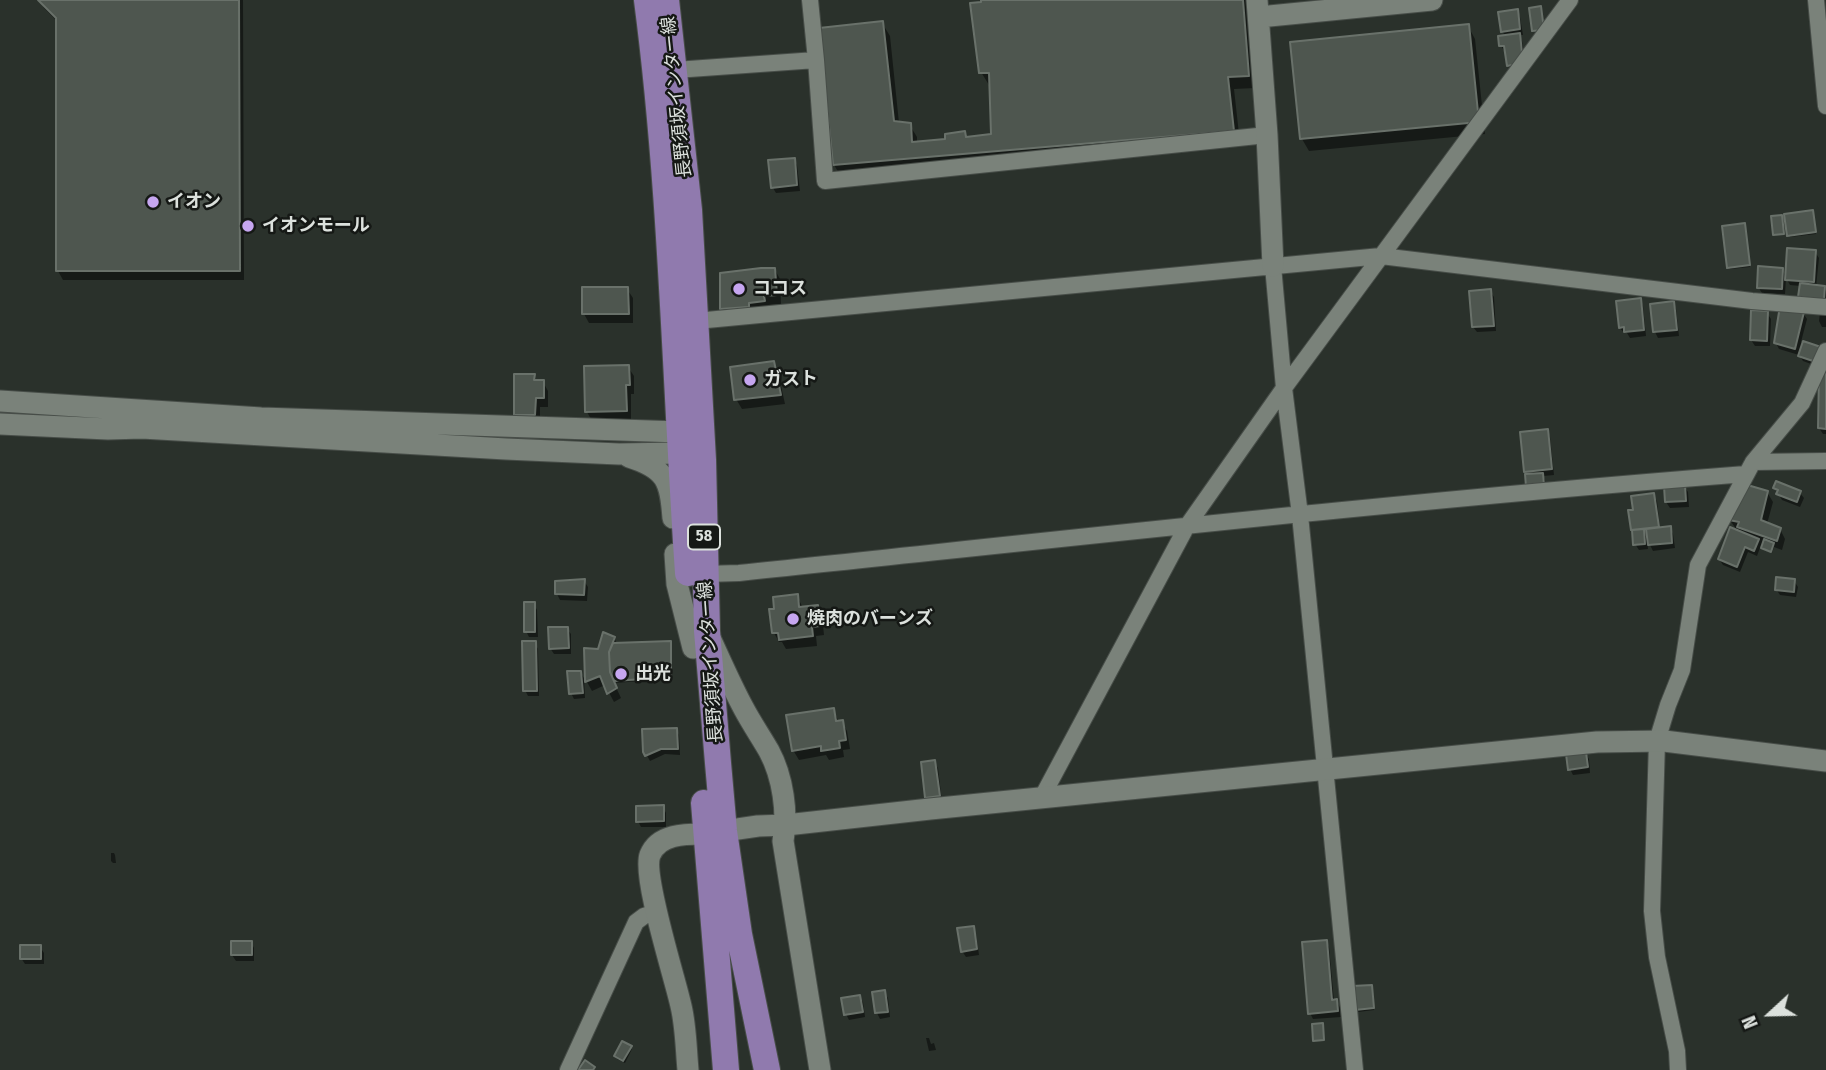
<!DOCTYPE html>
<html>
<head>
<meta charset="utf-8">
<style>
	body { margin:0 }
	#map { position:relative; width:1826px; height:1070px; overflow:hidden; background:#2a312b; font-family:"Fira Sans Condensed",sans-serif }
	canvas { display:block }
	.north { position:absolute; left:1735px; top:979px; width:70px; height:70px; -webkit-text-stroke:5px #151815; paint-order:stroke; rotate:248deg; font-size:19px; font-weight:700; line-height:28px; text-align:center; color:#dce1dd }
	.north::after { content:''; display:block; margin:auto; width:24px; height:32px; background:#dce1dd; clip-path:polygon(50% 0,100% 100%,50% 72%,0 100%) }
</style>
</head>
<body>
<div id="map">
<canvas width="1826" height="1070"></canvas>
<div class="north">N</div>
</div>
<script>
const ctx = document.querySelector('canvas').getContext('2d');
ctx.lineJoin = 'round';
function fillPath(path, color) {
  ctx.fillStyle = color;
  ctx.fill(path, 'evenodd');
}
function strokePath(path, color, width, dash) {
  ctx.strokeStyle = color;
  ctx.lineWidth = width;
  ctx.lineCap = dash ? 'butt' : 'round';
  ctx.setLineDash(dash || []);
  ctx.stroke(path);
}
function label(font, color, halo, rows, align = 'center') {
  ctx.font = font + ' "Fira Sans Condensed","Noto Sans JP",sans-serif';
  ctx.lineWidth = 5;
  ctx.setLineDash([]);
  ctx.textBaseline = 'middle';
  ctx.strokeStyle = halo;
  ctx.fillStyle = color;
  for (const [text, x, y, turn = 0] of rows) {
    ctx.save();
    ctx.translate(x, y);
    ctx.rotate((+turn || 0) * Math.PI / 180);
    ctx.textAlign = isNaN(turn) ? turn : align;
    if (halo) ctx.strokeText(text, 0, 0);
    ctx.fillText(text, 0, 0);
    ctx.restore();
  }
}
const shadow = new Path2D(`
	M39,0H243L244,280H63L58,271V22L44,8Z
	M983,0H1248L1255,88L1234,89L1240,143L842,178L834,165L882,23L890,36L899,123L909,124L917,137V144L993,136L991,85H989L981,72Z
	M1517,11L1520,17L1523,35H1519L1522,41L1525,60L1512,71L1508,65L1506,51L1505,52L1501,46L1506,37L1502,31Z
	M1468,26L1475,39L1485,134L1309,151L1302,139Z
	M794,160L797,165L800,191L776,193L773,188Z
	M1813,214L1816,234L1790,237L1789,235Z
	M1745,227L1750,267L1730,269L1728,267Z
	M1815,252L1819,258L1816,287L1824,288L1826,291V305L1801,286L1790,285L1786,278L1785,294L1762,293L1758,287L1782,270L1787,277Z
	M775,270L780,279L781,304L768,305L769,310L727,318L722,308Z
	M627,289L633,298V323H589L584,314Z
	M1490,291L1494,297L1496,331L1477,332L1473,327Z
	M1640,300L1643,306L1646,336L1630,338L1627,333H1624L1620,328Z
	M1673,303L1676,309L1679,336L1658,338L1655,332Z
	M1820,312L1826,313V327H1822L1819,321Z
	M1767,313L1771,319L1770,346H1755L1751,340Z
	M1803,313L1807,319L1801,342L1820,348L1819,367L1803,361L1799,355L1779,349L1776,343Z
	M773,363L778,372L785,404L742,409L736,399Z
	M628,367L634,376V394H631V420L592,421L587,412Z
	M1826,373V434H1823L1819,428Z
	M534,376L537,382H543L548,391V407H540V424H521L515,414Z
	M1547,431L1550,437L1554,475L1543,476L1545,480L1546,491L1529,476L1526,471Z
	M1684,486L1688,492L1689,507L1670,508L1666,502Z
	M1775,488L1800,493L1804,498L1800,507L1782,500Z
	M1767,492L1773,502L1767,524L1780,529L1785,539L1782,550L1774,547L1772,553L1764,550L1761,545L1757,556L1748,552L1740,572L1723,565L1719,559L1738,532L1730,520Z
	M1653,495L1657,501L1660,529L1670,528L1673,534L1675,548L1653,551L1647,539L1648,549L1639,550L1635,544L1630,512L1635,511Z
	M584,581L588,587L587,601L560,600L557,594Z
	M1794,581L1798,587L1796,597L1780,595L1776,589Z
	M797,596L803,608L817,606L822,616L824,635L816,636L817,646L786,649L782,642H779L774,633L776,610Z
	M534,604L537,610L538,637H529L526,631Z
	M567,629L571,634V654H554L550,648Z
	M614,638L618,645H671L672,676L614,679V682L672,679L614,683L621,698L614,702L605,685L592,691L587,682L585,650L599,651Z
	M535,643L538,649L539,696H528L525,690Z
	M580,672L584,678L585,698L574,699L571,693Z
	M833,710L839,722H842L847,731L850,749L843,750L844,757L829,760L826,755L799,760L793,750Z
	M676,729L679,735L680,755L665,754L650,761L645,752Z
	M1586,754L1589,759L1590,773L1573,775L1570,769Z
	M934,762L938,768L942,802L931,803L927,797Z
	M663,807L666,813V827H641L638,821Z
	M111,853H114L115,855L116,863H113L111,861Z
	M973,928L976,934L979,955L966,957L962,951Z
	M251,942L254,948V961H236L232,955Z
	M1326,942L1329,947L1334,1001H1336L1340,1007L1341,1017L1313,1019L1310,1013Z
	M40,947L44,953V964H25L21,958Z
	M1371,987L1374,1010L1358,1012L1356,1009Z
	M884,992L888,998L890,1017L880,1019L877,1013Z
	M859,997L863,1002L865,1017L849,1020L846,1014Z
	M926,1038H929L931,1044L934,1043L936,1050L929,1051Z
	M630,1047L632,1049L625,1063L617,1059L616,1056Z`);
const building = new Path2D(`
	M38,0H239L240,271H56V18Z
	M981,0H1243L1249,76L1228,77L1234,131L833,165L819,28L883,21L894,121L911,123L912,142L945,139V134L965,131L966,137L991,134L989,73H979L970,3L981,2Z
	M1541,6L1544,30L1532,31L1529,8Z
	M1518,9L1520,29L1501,32L1498,12Z
	M1469,24L1479,122L1300,139L1290,42Z
	M1520,33L1522,53L1517,64L1507,66L1504,46H1499L1498,36Z
	M795,158L797,185L771,188L768,160Z
	M1813,210L1816,232L1787,236L1784,214Z
	M1782,215L1784,234L1773,235L1771,216Z
	M1745,223L1750,265L1727,268L1722,226Z
	M1787,248L1816,250L1814,282L1785,280Z
	M1758,266L1783,268L1782,289L1757,288Z
	M761,268H775L777,295L764,296L765,301L749,303V307L720,309V273Z
	M1800,283L1825,286L1824,300L1798,297Z
	M582,287H628L629,314H582Z
	M1491,289L1494,326L1472,327L1469,291Z
	M1641,298L1644,330L1624,332V327L1619,328L1616,301Z
	M1674,301L1677,330L1653,332L1650,304Z
	M1780,306L1804,312L1795,349L1774,343Z
	M1751,310L1768,311L1767,341L1750,340Z
	M1803,341L1821,347L1816,362L1798,356Z
	M774,361L781,395L734,400L730,367Z
	M629,365L630,385H626L627,411L585,412L584,366Z
	M1819,372H1826V429L1818,428Z
	M514,374H535L534,380H544V398H536L535,415H514Z
	M1548,429L1552,469L1524,472L1520,432Z
	M1543,473L1544,485L1526,487L1525,474Z
	M1776,481L1801,491L1797,502L1776,494L1778,490L1773,488Z
	M1744,484L1768,491L1761,520L1781,528L1777,541L1737,527L1739,522L1729,520Z
	M1685,485L1686,501L1665,502L1664,486Z
	M1654,493L1659,527L1631,530L1628,510H1633L1631,496Z
	M1671,526L1672,543L1648,545L1646,529Z
	M1730,527L1759,539L1754,551L1745,547L1737,567L1718,559Z
	M1644,529L1645,544L1633,545L1632,530Z
	M1764,539L1774,543L1771,552L1761,548Z
	M1776,577L1795,579L1794,592L1775,590Z
	M585,579L584,595L555,594V581Z
	M798,594L799,607L818,605L820,626L812,627L813,636L779,640L778,633H772L769,609H774L773,597Z
	M524,602H535V632H524Z
	M548,627H568L569,648L549,649Z
	M603,632L615,637L609,652L610,672L617,688L607,694L600,676L585,682L584,648L598,649Z
	M522,641H536L537,691H523Z
	M671,641V677L614,681L610,672L609,652L613,643Z
	M567,671H581L583,693L569,694Z
	M834,708L836,721L843,720L846,740L839,741L840,748L821,751V746L792,751L786,715Z
	M677,728L678,749H661L645,756L643,752L642,729Z
	M1586,752L1588,767L1568,770L1566,754Z
	M935,760L940,796L925,798L921,762Z
	M664,805V821L636,822V806Z
	M974,926L977,949L961,952L957,928Z
	M1327,940L1332,1000L1337,999L1338,1011L1308,1014L1302,942Z
	M231,941H252V955H231Z
	M20,945H41V959H20Z
	M1372,985L1374,1008L1355,1010L1352,986Z
	M885,990L888,1012L875,1013L872,992Z
	M860,995L863,1012L844,1015L841,998Z
	M1323,1023L1324,1040L1313,1041L1312,1024Z
	M622,1041L632,1046L623,1061L614,1056Z
	M585,1060L595,1067L593,1070H578Z`);
const minor = new Path2D(`
	M1816,0L1826,106
	M816,60L825,181L1267,135
	M675,70L816,60L810,0
	M1273,266L1284,388L1300,515L1355,1070
	M696,321L1381,256L1752,301L1826,307
	M1753,462L1826,461
	M705,574L739,573C1074,538 1410,500 1746,474
	M1042,797L1187,526L1284,388L1570,0
	M568,1070L636,922L644,916L657,912
	M1678,1070L1677,1051L1657,957L1652,911L1657,741L1668,705L1682,670L1698,565L1753,462L1802,403L1826,351`);
const tertiary = new Path2D(`
	M1257,0L1267,135L1273,266
	M1259,17L1432,0
	M0,401L261,418L680,432L694,440
	M0,424L108,429L142,428L506,449L619,454L680,453L693,448
	M629,457C667,469 670,481 673,518
	M675,554L677,584L693,648
	M711,640C722,664 732,687 744,709C752,724 761,737 769,751C783,777 788,813 783,841L820,1070
	M724,831L758,826L786,825L930,809L1597,742L1664,741L1826,761
	M688,1070C686,1049 686,1027 681,1006C675,978 642,876 650,855C659,833 687,834 706,834`);
const primary = new Path2D(`
	M647,0C672,190 675,382 688,573
	M666,0L689,210L703,460L707,631L718,763L724,831L739,934L767,1070
	M704,803L726,1070`);
const markers = [
	[153,202,7,"#c6a6f0"],
	[248,226,7,"#c6a6f0"],
	[739,289,7,"#c6a6f0"],
	[750,380,7,"#c6a6f0"],
	[793,619,7,"#c6a6f0"],
	[621,674,7,"#c6a6f0"]
];
const shields = [
	[704,537,32]
];
const shieldNames = [
	["58",704,537]
];
const streetNames = [
	["長野須坂インター線",677,97,-96],
	["長野須坂インター線",711,662,-94]
];
const poiNames = [
	["イオン",167,202],
	["イオンモール",262,226],
	["ココス",753,289],
	["ガスト",764,380],
	["焼肉のバーンズ",807,619],
	["出光",635,674]
];
fillPath(shadow, '#0007');
fillPath(building, '#4e564f');
strokePath(building, '#69716a', 2);
strokePath(minor, '#474d48', 18);
strokePath(tertiary, '#474d48', 23);
strokePath(primary, '#474d48', 28);
strokePath(minor, '#7a827a', 16);
strokePath(tertiary, '#7a827a', 21);
strokePath(primary, '#907aae', 26);
for (const [x, y, r, color] of markers) {
  const dot = new Path2D();
  dot.arc(x, y, r, 0, 2 * Math.PI);
  ctx.fillStyle = color;
  ctx.fill(dot);
  strokePath(dot, '#151815', 2.5);
}
for (const [x, y, w] of shields) {
  const box = new Path2D();
  box.roundRect(x - w / 2, y - 12.5, w, 25, 5);
  ctx.fillStyle = '#151815';
  ctx.fill(box);
  strokePath(box, '#dce1dd', 2);
}
label('bold 16px', '#dce1dd', null, shieldNames);
label('18px', '#dce1dd', '#151815', streetNames);
label('bold 18px', '#dce1dd', '#151815', poiNames, 'left');
</script>
</body>
</html>
